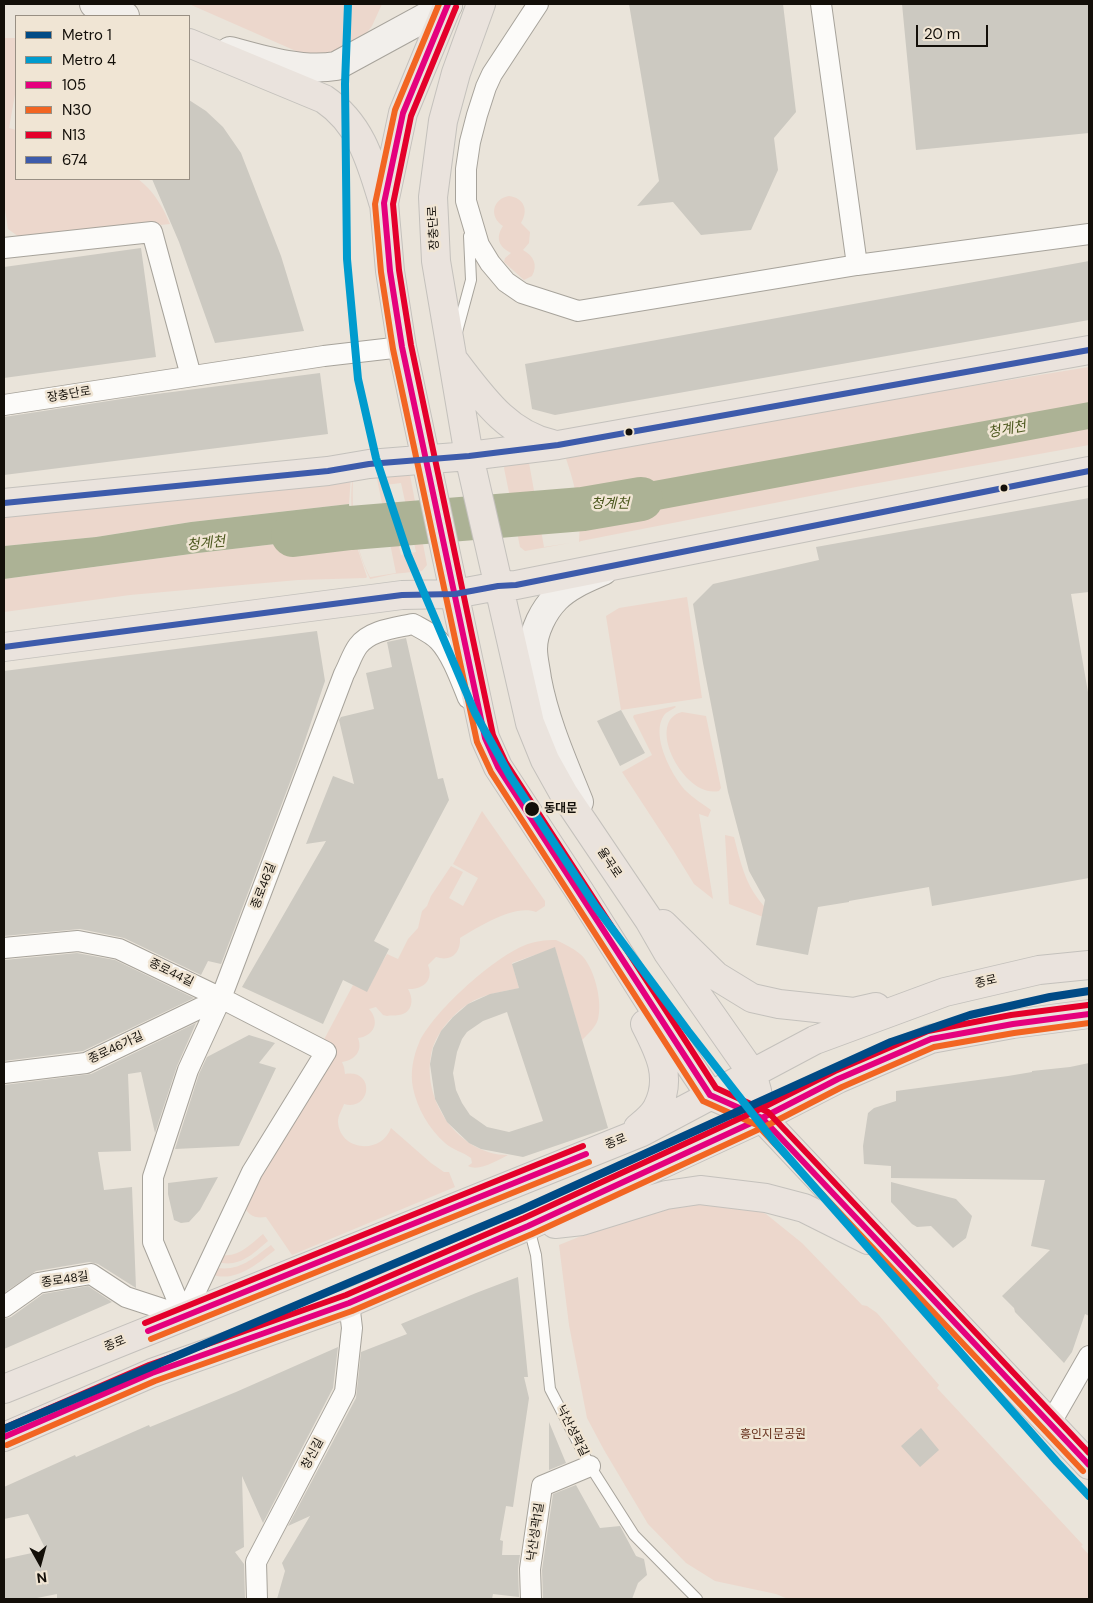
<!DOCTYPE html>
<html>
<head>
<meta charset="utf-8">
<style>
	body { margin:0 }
	#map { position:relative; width:1093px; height:1603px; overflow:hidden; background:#eae4da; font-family:"DM Sans",sans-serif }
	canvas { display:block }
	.frame { position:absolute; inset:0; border:5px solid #130f09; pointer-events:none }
	.legend { position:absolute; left:15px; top:15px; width:175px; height:165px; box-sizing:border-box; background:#f0e5d4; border:1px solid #988f83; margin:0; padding:6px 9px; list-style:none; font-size:15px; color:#130f09 }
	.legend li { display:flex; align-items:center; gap:10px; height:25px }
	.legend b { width:25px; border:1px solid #988f83 }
	.north { position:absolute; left:15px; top:1538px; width:50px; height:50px; -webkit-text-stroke:4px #f0e5d4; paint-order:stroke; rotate:173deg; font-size:14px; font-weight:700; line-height:20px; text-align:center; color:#130f09 }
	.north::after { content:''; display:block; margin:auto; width:18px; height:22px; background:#130f09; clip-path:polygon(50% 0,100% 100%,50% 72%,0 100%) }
	.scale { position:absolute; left:916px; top:25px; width:72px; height:22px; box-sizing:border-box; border:2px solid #130f09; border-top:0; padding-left:6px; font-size:15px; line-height:18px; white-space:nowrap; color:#130f09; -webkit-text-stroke:4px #f0e5d4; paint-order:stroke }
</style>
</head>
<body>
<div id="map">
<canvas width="1093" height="1603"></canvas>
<div class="frame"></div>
<ul class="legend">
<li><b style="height:6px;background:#004a85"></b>Metro 1</li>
<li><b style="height:6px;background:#009bce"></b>Metro 4</li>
<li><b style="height:6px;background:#e5007d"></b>105</li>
<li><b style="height:6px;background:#f26522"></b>N30</li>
<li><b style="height:6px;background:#e4002b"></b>N13</li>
<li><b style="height:6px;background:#3d5bab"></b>674</li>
</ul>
<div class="north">N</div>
<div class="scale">20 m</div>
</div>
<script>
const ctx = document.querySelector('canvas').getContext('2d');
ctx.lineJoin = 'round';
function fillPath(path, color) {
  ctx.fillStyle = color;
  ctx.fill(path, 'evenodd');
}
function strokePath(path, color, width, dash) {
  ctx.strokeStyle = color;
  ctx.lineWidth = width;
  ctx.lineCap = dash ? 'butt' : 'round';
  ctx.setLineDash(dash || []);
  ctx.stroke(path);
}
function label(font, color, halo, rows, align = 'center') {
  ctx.font = font + ' "DM Sans","Noto Sans KR",sans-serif';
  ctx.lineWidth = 5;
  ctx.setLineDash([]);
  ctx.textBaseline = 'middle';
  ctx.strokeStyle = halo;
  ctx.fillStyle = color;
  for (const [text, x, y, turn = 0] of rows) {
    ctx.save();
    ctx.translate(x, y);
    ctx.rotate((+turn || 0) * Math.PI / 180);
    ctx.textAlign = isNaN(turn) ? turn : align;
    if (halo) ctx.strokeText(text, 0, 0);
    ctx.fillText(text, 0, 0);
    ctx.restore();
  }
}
const green = new Path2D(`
	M189,4H382L372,26L365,35L338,55H305Z
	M4,38H16V89L9,128L16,130V179H138C153,190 163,207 170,224L22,239L8,229L4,203Z
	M509,196C524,198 529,210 521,223L530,232L529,243L523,250C534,256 538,265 532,276L524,280L504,262L505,258L511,253C499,247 495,238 503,226C489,217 492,199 509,196Z
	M1089,367V445L856,487L581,541L579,542C582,509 574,481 563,450L528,457L544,547L570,543L525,551L520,547L504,468L507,461L564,449L677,434Z
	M404,469L410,475L427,565L422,571L393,574L370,579C354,545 348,511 353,474ZM376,474L396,573L371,577H370C353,544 352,512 353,476ZM401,483L416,552L401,555L385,485Z
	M351,475L349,504L191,522L96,537L4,546V517L120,499Z
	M353,535L367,577L366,578L298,580L130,595L4,612V579L198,553Z
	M687,597L702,698L621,710L606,616L619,608Z
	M675,706L676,707C673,709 669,711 666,713C648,732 672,776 686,791C693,798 703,804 711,810L708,817L699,814L713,899L694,884L673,850L622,772L652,755L633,717L634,715Z
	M682,712L706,716L721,788L719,791C684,799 644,721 682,712Z
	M482,811L545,901V906L536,912C514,904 479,927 460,938C461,953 451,962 436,957L428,965C434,980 423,990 408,989C414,999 413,1013 399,1015C394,1016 391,1015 387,1016L383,1015L376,1007L369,1009C380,1021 375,1036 358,1038C363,1051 355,1060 342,1062L344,1067L345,1074C376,1069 371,1112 344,1104C342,1110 338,1115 338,1122C340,1151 381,1155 391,1128L431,1163L444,1172H449L455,1187L292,1255L266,1217C255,1219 247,1215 244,1205L319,1049L353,985L367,991L373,980L374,976L387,954L398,959L408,939L418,928L422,911L427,906L431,896L451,866L463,872L449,898L463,906L478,878L453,864Z
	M725,835L734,837C739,856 743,876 754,893C761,904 771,913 779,923L729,904Z
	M556,940C564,944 573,948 580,954C594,965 603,1002 598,1019C596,1027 588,1034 582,1040L555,948L512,963L519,988C502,992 483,994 468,1004C451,1015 434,1036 431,1055C422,1102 460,1155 508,1155C498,1160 479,1172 468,1166L472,1163L471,1158C463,1152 453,1150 445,1143C429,1129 417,1108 413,1088C410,1073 413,1057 419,1043C432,1013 492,959 523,946C534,941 545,940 556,940Z
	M691,1199L743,1203L766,1214L802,1243L862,1305L867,1306L877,1313L939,1385L937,1388L1083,1545L1081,1546L1089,1555V1599H788L776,1594L715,1581L686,1563L648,1524L604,1450L587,1418L569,1325L559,1245L601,1228Z
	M263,1234L268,1241C253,1254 239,1268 217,1262L223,1255C239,1257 251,1244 263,1234Z
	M271,1245L275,1250C257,1264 237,1282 213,1275L217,1268C241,1271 253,1258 271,1245Z`);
const water = new Path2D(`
	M1089,402V429L610,519L582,521L579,493L593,492Z
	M349,504L353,535L198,553L4,579V546L96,537L191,522Z`);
const river = new Path2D(`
	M293,535L351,528L583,509L641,499`);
const building = new Path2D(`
	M629,4H783L796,112L774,138L778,170L751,230L701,235L673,202L637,206L659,181Z
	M902,4H1089V133L916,150Z
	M189,100L206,111L223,127L241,153L281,256L304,331L215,343L179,242L152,179H189Z
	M141,248L156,357L4,378V267Z
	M1089,261V320L555,415L532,409L525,364Z
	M320,373L328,434L4,475V417L141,396Z
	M1089,498V592L1071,594L1089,698V878L932,906L929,887L849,901V902L818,907L808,955L756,945L765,900L749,871L728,792L703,663L693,604L713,584L819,560L816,547Z
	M317,631L325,681L298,761L221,964L208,961L201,975L124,938L80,929L4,936V671Z
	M406,638L438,779L443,778L449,800L374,941L389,949L367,992L343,980L323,1024L242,987L326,841L306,844L333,776L354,784L339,720L341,717L374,709L366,673L392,667L387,642Z
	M621,710L645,753L620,766L597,721Z
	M555,947L608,1128L523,1157L481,1149L469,1143L447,1122L435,1099L430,1064L433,1048L441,1031L453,1017L468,1004L490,994L519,988L512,964ZM507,1012L543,1121L509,1132L487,1127L470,1115L462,1103L456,1090L453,1073L457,1052L462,1039L467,1032L483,1021Z
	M77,953L115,960L194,998L83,1051L4,1061V960Z
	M196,1023L177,1066L155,1133L141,1072L128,1074L131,1151L98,1152L104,1190L132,1187L136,1288L98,1264L89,1262L36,1271L4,1293V1085L91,1074Z
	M249,1035L275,1043L259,1063L276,1068L239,1146L175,1149L199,1074L207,1057Z
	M1089,1063V1316L1085,1314L1072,1352L1064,1363L1015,1312L1014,1308L1002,1296L1050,1250L1031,1246L1045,1180L891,1178V1166L864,1164L863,1146L868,1113L874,1108L896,1101V1091L1008,1076L1032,1072V1071L1070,1067Z
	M218,1177L200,1210L189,1222L181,1223L174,1220L168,1194V1183Z
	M891,1182L956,1199L972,1216L966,1238L953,1248L931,1226L917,1227L912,1224L891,1202Z
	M518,1277L528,1377H524L529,1398L513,1507L506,1506L500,1540L503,1541L502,1555H520L518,1569L519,1597L493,1594L492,1599H277L285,1571L282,1563L310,1516L288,1526L356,1398L361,1352L407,1334L401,1324L476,1293Z
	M88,1286L112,1302L4,1349V1319L11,1317L43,1294Z
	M338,1347L333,1388L263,1523L242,1476L244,1547L235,1552L244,1564L245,1599H57V1594L32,1599H4V1559L46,1550L28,1514L4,1519V1487L75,1455L76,1457L149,1425L150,1427L236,1392Z
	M549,1422L566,1463L549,1470Z
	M921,1428L939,1450L920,1467L901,1446Z
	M576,1485L600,1528L620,1526L636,1556L644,1559L647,1575L638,1583L632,1599H543L542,1570L553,1494Z`);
const lane = new Path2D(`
	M457,332L471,280L469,236
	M529,1228L536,1255L550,1389L590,1466L634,1535L697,1599`);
const street = new Path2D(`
	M538,4L492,74L486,87L477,115L470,142L466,169V201L479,245L490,263L506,282L522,293L578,311L857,265L1089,234
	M821,4L857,265
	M4,248L152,232L191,376
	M4,405L324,356L402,347
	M4,948L78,941L119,949L221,998L326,1052L252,1172L184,1316
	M4,1073L86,1063L221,998
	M4,1307L38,1283L91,1274L126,1297L184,1316
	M184,1316L153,1242V1177L188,1070L221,998L344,674C349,665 352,654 358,646C370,630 395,628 413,624C422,629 433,634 439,641C452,655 461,681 468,698
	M1050,1424L1089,1356
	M257,1599L256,1562L345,1392L352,1328L349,1303
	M531,1599L530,1569L542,1486L590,1466`);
const secondary = new Path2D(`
	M94,4L125,16
	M230,51C263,60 302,72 336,66L448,5
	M579,802C563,762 545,722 537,679C536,670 533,659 533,649C533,631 544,610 556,598C569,585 587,578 603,571`);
const primary = new Path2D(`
	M448,4L403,113L384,203L390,271L402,347L485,738L498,767L580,892L681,1052L710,1095L762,1118L1089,1465
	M481,4L456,73L443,121L433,197L436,261L469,456L530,723L545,760L564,794L649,920L668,953L752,1073L757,1091L762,1118
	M189,43L324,99C361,124 371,162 383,202
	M455,362C482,397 507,434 552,444
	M4,503L328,471L369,464L469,456L558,445L1089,350
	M4,647L402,595L455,594L498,586L516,585L1089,471
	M663,924L716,976L752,998L779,1004L854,1012L876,1007
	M638,1128C645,1122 653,1116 657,1108C673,1078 659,1051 645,1024
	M555,1224L582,1221L666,1195L700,1190L766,1198L804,1208L868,1240
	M4,1389L642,1132L815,1040L945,992L1039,970L1089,965
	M4,1437L152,1373L349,1303L528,1226L762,1118L838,1079L931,1039L1013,1024L1089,1014`);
const bus1 = new Path2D(`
	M448,4L403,113L384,203L390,271L402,347L485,738L498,767L710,1095L762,1118L1089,1465
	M148,1331L586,1154
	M4,1437L152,1373L349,1303L528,1226L762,1118L838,1079L931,1039L1013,1024L1089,1014`);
const bus2 = new Path2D(`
	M439,4L395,110L375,204L381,272L393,349L477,742L491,772L703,1101L757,1125L1083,1471
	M151,1339L589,1162
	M7,1445L155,1381L352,1311L532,1234L766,1126L842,1087L934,1047L1014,1033L1089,1023`);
const bus3 = new Path2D(`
	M456,7L411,116L393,204L399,270L411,345L493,735L506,763L716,1088L768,1112L1089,1453
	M145,1323L583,1146
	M4,1428L149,1365L346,1295L524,1218L758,1110L835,1071L928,1031L1011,1015L1088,1005`);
const bus4 = new Path2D(`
	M4,503L328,471L369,464L469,456L558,445L1089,350
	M4,647L402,595L455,594L498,586L516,585L1089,471`);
const metro1 = new Path2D(`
	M4,1429L521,1210L891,1042L970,1015L1050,997L1089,991`);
const metro2 = new Path2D(`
	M348,4L345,84L347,259L358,379L376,458L408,555L475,713L510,776L596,907L688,1031L773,1140L1057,1462L1089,1496`);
const markers = [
	[629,432,4.5,"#130f09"],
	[1004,488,4.5,"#130f09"],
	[532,809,8,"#130f09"]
];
const streetNames = [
	["장충단로",434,228,-93],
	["장충단로",69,395,-9],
	["율곡로",609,863,56],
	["종로46길",264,886,-69],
	["종로44길",171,973,26],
	["종로",986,982,-13],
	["종로46가길",116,1048,-25],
	["종로",616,1142,-22],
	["종로48길",65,1280,-8],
	["종로",115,1344,-22],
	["낙산성곽길",572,1431,63],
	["창신길",313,1454,-62],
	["낙산성곽1길",536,1532,-82]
];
const stopNames = [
	["동대문",544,809]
];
const parkNames = [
	["흥인지문공원",773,1435]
];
const waterNames = [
	["청계천",1007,430,-11],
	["청계천",610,504],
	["청계천",206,544,-6]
];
fillPath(green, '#ecd7cc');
fillPath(water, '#acb295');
strokePath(river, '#acb295', 44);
fillPath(building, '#ccc9c1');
strokePath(lane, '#a7a39b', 12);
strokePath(street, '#a7a39b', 22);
strokePath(secondary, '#a7a39b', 30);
strokePath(primary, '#c4c1bc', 30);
strokePath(lane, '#fcfbf9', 10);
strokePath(street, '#fcfbf9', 20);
strokePath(secondary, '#f2efeb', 28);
strokePath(primary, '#eae3dd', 28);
strokePath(bus1, '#e5007d', 6);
strokePath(bus2, '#f26522', 6);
strokePath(bus3, '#e4002b', 6);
strokePath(bus4, '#3d5bab', 6);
strokePath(metro1, '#004a85', 8);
strokePath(metro2, '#009bce', 8);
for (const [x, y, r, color] of markers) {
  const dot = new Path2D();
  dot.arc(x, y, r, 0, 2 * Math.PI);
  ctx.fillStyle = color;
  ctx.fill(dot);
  strokePath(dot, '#f0e5d4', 2);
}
label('12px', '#130f09', '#f0e5d4', streetNames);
label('bold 12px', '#130f09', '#f0e5d4', stopNames, 'left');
label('12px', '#67311d', '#f0e5d4', parkNames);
label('italic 14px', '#4c581e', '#f0e5d4', waterNames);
</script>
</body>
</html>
